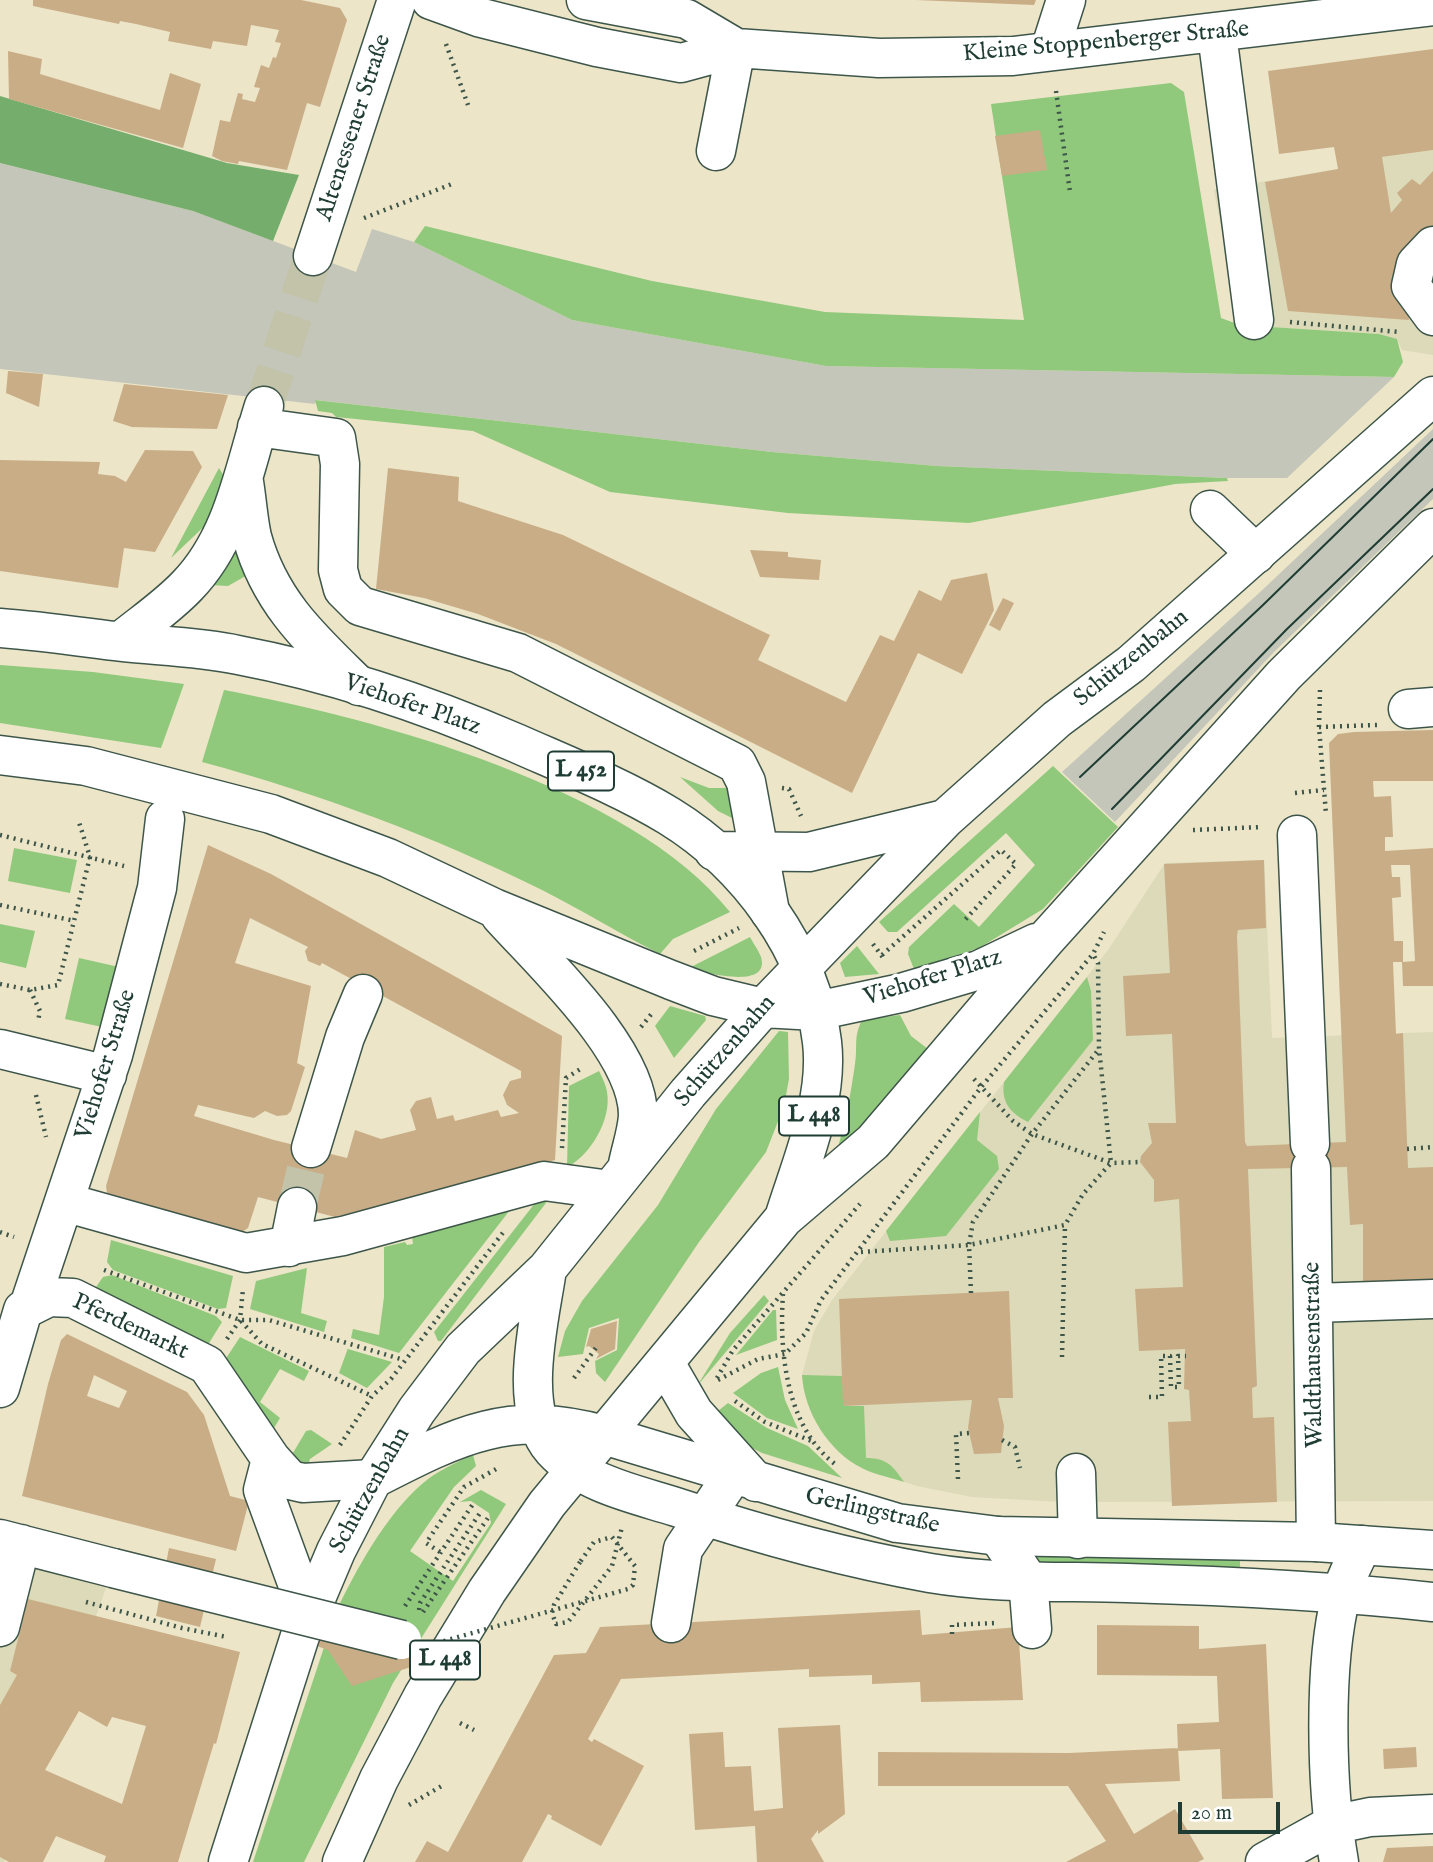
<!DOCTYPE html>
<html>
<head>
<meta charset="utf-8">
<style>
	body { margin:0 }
	#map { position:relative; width:1433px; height:1862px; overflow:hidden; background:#ece5c8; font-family:"IM FELL English",serif }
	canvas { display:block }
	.scale { position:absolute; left:1178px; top:1802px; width:102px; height:32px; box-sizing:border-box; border:4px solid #1f3d34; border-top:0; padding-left:9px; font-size:21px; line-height:24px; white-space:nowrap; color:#1f3d34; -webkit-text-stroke:5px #fff; paint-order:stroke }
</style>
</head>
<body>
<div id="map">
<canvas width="1433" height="1862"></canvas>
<div class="scale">20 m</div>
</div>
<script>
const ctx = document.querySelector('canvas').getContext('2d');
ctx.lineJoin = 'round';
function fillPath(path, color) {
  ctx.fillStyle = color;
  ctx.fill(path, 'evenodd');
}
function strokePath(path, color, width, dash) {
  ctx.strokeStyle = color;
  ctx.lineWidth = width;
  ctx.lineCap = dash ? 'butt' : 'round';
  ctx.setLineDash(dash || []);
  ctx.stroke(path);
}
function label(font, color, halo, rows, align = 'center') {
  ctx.font = font + ' "IM FELL English",serif';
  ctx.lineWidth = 7;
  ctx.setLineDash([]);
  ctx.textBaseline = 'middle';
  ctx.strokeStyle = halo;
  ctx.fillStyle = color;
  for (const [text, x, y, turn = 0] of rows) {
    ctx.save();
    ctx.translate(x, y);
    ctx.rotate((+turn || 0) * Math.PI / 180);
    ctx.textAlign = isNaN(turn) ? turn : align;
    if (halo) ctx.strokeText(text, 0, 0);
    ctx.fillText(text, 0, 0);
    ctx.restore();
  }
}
const built = new Path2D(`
	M1433,150V355L1402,350L1397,339L1379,334L1240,325L1214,190L1338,169L1363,160Z
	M1264,860L1272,1038L1433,1032V1501L1061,1502L972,1497L917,1486L861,1468L830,1442L812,1415L804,1390L802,1375L814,1331L832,1300L1108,950L1165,863Z
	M0,1535L113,1568L17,1840L4,1862H0Z`);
const industrial = new Path2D(`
	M0,163L193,211L356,272L372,229L414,242L572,320L826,366L1394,377L1287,478H1227L937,466L772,452L316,400L315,404L0,369Z
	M1433,429V499L1274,652L1115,822L1062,772L1258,594Z`);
const green = new Path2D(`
	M1171,83L1184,92L1221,318L1240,325L1379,334L1397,339L1403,362L1394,377L826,366L572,320L414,242L425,226L652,281L825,312L1024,320L991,104Z
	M315,400L772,452L937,466L1227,478L1228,481L1175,484L969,523L788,513L610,492L473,431L336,417L332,413L318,411Z
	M219,468L225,478L214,517L171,558Z
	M235,546L249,574L228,586L210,585Z
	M0,665L93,672L184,684L161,748L0,723Z
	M224,690C377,719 631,787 730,912L673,939L660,954C620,934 582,910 542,890C433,836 320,794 202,762Z
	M1053,766L1118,827L1043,909L979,948L914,969L908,954L909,947L954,904L979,927L1035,865L1006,833L897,932H888L879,922Z
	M680,777L709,788H735L736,820L718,811Z
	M14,848L77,860L70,893L8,881Z
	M0,924L35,931L26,968L0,962Z
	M750,937C753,943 759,951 761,957C771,991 702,972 689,968Z
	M857,946L879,974L845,977L840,963Z
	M79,958L119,967L102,1027L65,1019Z
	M1087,977L1091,991L1093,1040L1028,1122C1010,1113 1001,1102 1004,1082Z
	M670,1006L705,1016L706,1020L674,1058L655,1026Z
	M900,1015L911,1036L928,1049L841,1148L838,1147C846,1120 851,1092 855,1064C858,1045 853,1038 862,1020Z
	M779,1031L788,1032L789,1079L784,1106L766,1152L699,1242L605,1382L596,1373L595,1361L617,1350L619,1318L589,1328L583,1354L558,1357L565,1331L582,1301L658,1205L716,1109Z
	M599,1071C602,1077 606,1085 607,1092C612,1119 590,1156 567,1167L569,1086Z
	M980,1112L977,1140L997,1156L999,1169L946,1236L890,1241L886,1231Z
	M539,1198L549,1199L441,1341H438L434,1332Z
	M517,1201L399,1353L351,1338L353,1329L379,1335L384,1297V1247L405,1242L407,1245L413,1244L411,1229Z
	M111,1240L233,1276L226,1308L218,1309L113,1270L107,1262Z
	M307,1268L301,1313L327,1321L324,1332L250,1309L256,1281Z
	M112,1275L216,1316L222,1322L203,1353L89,1297L103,1277Z
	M764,1295L769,1301L697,1386L730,1333Z
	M773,1310H776L777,1340L736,1355Z
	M240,1337L309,1371L304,1381L280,1369L260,1402L280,1418L274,1428L221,1366Z
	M348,1348V1349L392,1362L367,1388L339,1373Z
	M778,1367L785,1400L798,1429L767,1418L733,1393L761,1373Z
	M802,1375L842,1376L844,1406H864L866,1458C887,1458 893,1466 904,1482C890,1477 875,1475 862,1468C829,1452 804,1412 802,1375Z
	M728,1403L767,1428L808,1446L842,1478L762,1453L743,1443L718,1411Z
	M311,1430L332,1444L310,1459L306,1471L290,1458L306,1431Z
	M473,1455L476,1466L454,1487L410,1551L453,1581L491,1523L489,1513L471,1501L460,1502L481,1490L506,1504L393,1683L304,1862H253L335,1614C355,1571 386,1515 422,1484C437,1471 455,1463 473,1455Z
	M1029,1554L1240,1558V1570L1039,1563Z`);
const forest = new Path2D(`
	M0,96L227,163L299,175L273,241L193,211L0,163Z`);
const building = new Path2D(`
	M33,0H301L340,8L347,20L320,107L307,103L287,170L239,161L238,164L222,161L212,156L220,120L230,122L238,93L243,94L242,99L255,102L260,88L254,87L261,65L269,68L273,57L276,58L281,43L275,42L279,30L251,25L247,46L213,41L211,49L168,41L170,32L136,24L120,21L119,24L33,6Z
	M916,0H1036L1034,5Z
	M1433,49V150L1382,157L1391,213L1402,200L1397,193L1412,179L1420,185L1433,171V226L1404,256L1399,257L1409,320L1288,311L1265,182L1338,169L1334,147L1279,154L1268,71Z
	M8,51L42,59L40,74L160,110L170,73L201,84L183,148L9,99Z
	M1040,130L1047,170L1002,176L995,136Z
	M8,371L43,374L39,407L6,393Z
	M124,384L228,395L217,429L132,427L113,421Z
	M145,450L193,451L202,467L155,552L124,548L118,588L0,571V460L100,462L98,474L115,476L126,482Z
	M388,468L459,477L458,501L563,535L770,635L758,660L846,702L880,635L894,641L919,590L941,601L951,580L987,573L994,610L962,674L918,653L852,793L556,644L478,614L424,598L376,589Z
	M750,550L788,552V557L821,560L819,580L760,577Z
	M1003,598L1014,603L1000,631L989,625Z
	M1433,730V781H1373L1374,797L1391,796L1393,837H1385V851L1433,848V986H1403L1402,962H1393L1396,1034L1403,1033L1408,1168L1433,1167V1280L1363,1284V1224L1350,1225L1347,1167L1248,1169L1257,1386L1252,1388L1253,1418L1274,1417L1277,1502L1172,1506L1168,1422L1191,1421L1189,1390L1184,1389L1185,1349L1139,1351L1135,1289L1183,1287L1179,1199L1154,1202V1180L1140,1162L1141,1156L1152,1143L1148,1123H1176L1172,1034L1126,1036L1123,976L1170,973L1164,864L1264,860L1266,928L1238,930L1237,936L1245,1142L1247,1146L1346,1142L1329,743L1338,734L1354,732ZM1391,865H1410L1415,961L1403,962V941H1394L1392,898L1401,897L1400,877H1392Z
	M208,845L271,874L562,1036L555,1160L335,1217L258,1197L248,1228L242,1232L107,1193L106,1186ZM250,918L308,947L305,951L308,961L320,966L322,963L521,1071V1078L510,1081L503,1095L507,1105L519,1113L501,1117L498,1110L455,1121L453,1115L437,1119L431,1097L416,1101L410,1110L416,1130L381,1139L355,1130L347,1158L274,1140L194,1116L198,1105L254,1118L265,1111L277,1116L287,1115L291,1111L305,1067L297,1063L311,986L235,963Z
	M1009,1291L1013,1398H998L1004,1426L1001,1453L974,1454L968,1428L972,1400L843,1406L839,1299Z
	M617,1321L615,1349L596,1359L599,1354L589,1346L586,1347L591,1329Z
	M67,1334L187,1392L204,1415L230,1496L249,1501L236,1551L22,1496L48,1384L61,1340ZM94,1375L127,1391L119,1408L87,1396Z
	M169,1548L216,1559L200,1627L156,1616Z
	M28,1599L240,1652L216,1744L214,1743L178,1862H104L106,1856L56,1836L43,1862H9L0,1857V1705L17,1675L10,1671ZM79,1711L107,1727L112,1717L146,1726L122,1804L45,1770Z
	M920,1610L922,1635L1018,1627L1023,1700L921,1702L920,1682L872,1684V1675L809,1677V1669L621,1679L588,1739L592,1742L594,1739L644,1766L601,1846L551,1819L552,1816L548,1814L522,1862H415L427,1841L448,1852L554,1655L586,1653L600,1627Z
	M335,1625L409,1647L414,1666L352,1686L328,1650L311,1644Z
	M1097,1625L1199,1626V1649L1266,1644L1273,1798L1222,1799L1220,1749L1178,1751L1177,1724L1219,1722L1217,1676L1097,1675Z
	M840,1725L845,1814L818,1834V1830L811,1839L824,1862H757L755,1826L695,1830L689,1734L723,1732L725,1767L751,1766L754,1811L783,1808L778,1728Z
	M1416,1747L1417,1767L1384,1769L1383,1749Z
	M1178,1748L1180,1781L1105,1784L1134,1834L1175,1809L1204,1859L1198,1862H1066L1106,1841L1068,1786H878V1752L1069,1753Z
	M1433,1846V1862H1383L1387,1848Z`);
const minorTunnel = new Path2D(`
	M264,406L313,256
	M297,1207L311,1148`);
const path = new Path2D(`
	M446,44L468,105
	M1056,91L1070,192
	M364,218L452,184
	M1290,322L1399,332
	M1320,690L1319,727L1326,814
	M1319,727L1378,725
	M782,788L789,789L801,816
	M1295,793L1324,790
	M1193,830L1262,827
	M0,835L124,866
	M0,905L75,921
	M873,944L884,959
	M694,951L739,928
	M882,955L1001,850L1016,864L964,921
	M0,984L30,990L58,985L90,857L78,819
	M30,990L40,1011L38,1021
	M641,1027L653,1012
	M974,1079L1013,1121L1032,1134L1111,1163L1140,1162
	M36,1095L46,1137
	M562,1148L566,1078L582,1068
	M1407,1149L1433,1147
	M0,1232L14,1237
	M861,1252L969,1245L1065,1225L1083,1194L1111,1163L1099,1048L1098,963L1093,954
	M104,1270L240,1320H269L404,1360
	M971,1293L969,1245L973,1222L1032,1134L1099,1049
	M783,1294C779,1351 786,1427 835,1464
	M241,1321L262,1344L372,1396
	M227,1339L240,1320L243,1289
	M1062,1357L1065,1225
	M574,1378L598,1345
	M717,1378L733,1350L860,1204
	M718,1380L758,1359L785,1354L806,1333L821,1300L982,1086L1093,954L1104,932
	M1149,1397H1162L1161,1356H1170L1171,1387H1179L1178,1356H1186
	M735,1401L765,1422L814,1442
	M1002,1440L1015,1447L1020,1468
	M340,1445L372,1396L391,1379L505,1230
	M958,1479L956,1434L969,1433
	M440,1552L426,1543L464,1487L498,1468
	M580,1562L554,1605L552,1613L556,1624L568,1622L612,1566L622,1527
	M86,1602L182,1628L227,1637
	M405,1606L473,1504
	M419,1610L420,1603L482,1510
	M423,1612L490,1515
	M952,1634V1625L995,1623
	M460,1723L474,1730
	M409,1805L445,1784`);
const minor = new Path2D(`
	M431,0L478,17L597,47L681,63L736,48L879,58L1013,56L1433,6
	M586,0L687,19L736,48
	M1217,34L1254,320
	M1050,50L1066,0
	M716,151L736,48
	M1433,246L1416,264L1411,286L1433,316
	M313,256L397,0
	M257,427L336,438L340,464L338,570L343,589L360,606L518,653L737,764L746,782L770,912
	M244,482C247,500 248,519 252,537C270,603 312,640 359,686
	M1210,510L1256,554
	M121,641C143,623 167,607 187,586C234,538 244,468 264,406
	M1408,709L1433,707
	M1297,835L1310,1144
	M0,1049L107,1075
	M311,1148L345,1037L363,994
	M1311,1168L1316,1542
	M64,1202L246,1253L343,1236L544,1181L610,1190
	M289,1247L297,1207
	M1314,1303L1433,1299
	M29,1306L113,1055L157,888L165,819
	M0,1388L23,1310L49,1297L73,1298L207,1365L271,1459L290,1480L303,1483L373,1479
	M271,1459L263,1490L308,1613
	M1076,1473L1078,1539
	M998,1536L1028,1580L1032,1629
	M0,1539L113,1568
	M671,1623L683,1549L733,1475
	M0,1627L21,1544
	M1265,1862L1332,1825L1370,1817L1433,1814
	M1339,1862C1326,1788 1323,1667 1341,1595C1345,1578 1355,1561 1362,1545`);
const major = new Path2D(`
	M0,628C41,631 81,637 122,642C161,646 200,647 238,655C333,673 428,705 516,743C568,766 621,787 669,816C747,864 811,950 822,1042C829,1100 801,1163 784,1218
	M0,755L86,766L271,814L388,858L494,908L671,980L713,996L763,1008L816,1011L901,993L979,970L1036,943
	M714,851L809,852L945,819
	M500,915C542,962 639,1051 638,1116C637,1132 631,1149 628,1164
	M547,1269C540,1319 516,1408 553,1450C584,1484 635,1494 676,1507C758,1534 845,1558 930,1573C995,1584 1062,1581 1127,1583C1230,1586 1331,1591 1433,1602
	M665,1363L694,1413L756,1482
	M375,1478C459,1435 509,1409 604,1435L897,1523L998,1536L1316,1542L1433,1550
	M228,1862L300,1636L336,1551L373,1479L417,1410L463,1349L547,1269L688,1093L763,1008L945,819L1057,719L1131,664L1433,396
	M342,1862L379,1779L423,1696L487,1591L547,1504L784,1218L873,1142L1047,938L1284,675L1433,528`);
const tram = new Path2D(`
	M1080,777L1263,605L1433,439
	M1112,809L1287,629L1433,489`);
const pathBridge = new Path2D(`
	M437,1643L628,1589L633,1585L635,1566L612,1537L594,1542L580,1562`);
const minorBridge = new Path2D(`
	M113,1568L402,1640`);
const shields = [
	[581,771,66],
	[814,1116,70],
	[445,1660,70]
];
const shieldNames = [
	["L 452",581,771],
	["L 448",814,1116],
	["L 448",445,1660]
];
const streetNames = [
	["Kleine Stoppenberger Straße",1106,43,-5],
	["Altenessener Straße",355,128,-72],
	["Schützenbahn",1132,659,-39],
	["Viehofer Platz",412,706,19],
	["Viehofer Platz",933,979,-17],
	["Schützenbahn",726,1052,-49],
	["Viehofer Straße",107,1065,-73],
	["Pferdemarkt",130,1328,25],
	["Waldthausenstraße",1315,1355,-91],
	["Schützenbahn",371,1491,-61],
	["Gerlingstraße",872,1512,13]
];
fillPath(built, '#dcdab8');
fillPath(industrial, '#c4c6b9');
fillPath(green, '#90c97c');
fillPath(forest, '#74ad6c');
fillPath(building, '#c9ad86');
strokePath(minorTunnel, '#c3c3aa', 38, [38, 19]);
strokePath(minor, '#3e564a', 41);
strokePath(major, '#3e564a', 41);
strokePath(path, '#3e564a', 4.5, [2, 5]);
strokePath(minor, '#fff', 38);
strokePath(major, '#fff', 38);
strokePath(tram, '#1f3d34', 2);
strokePath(minorBridge, '#3e564a', 41, []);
strokePath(pathBridge, '#3e564a', 4.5, [2, 5]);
strokePath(minorBridge, '#fff', 38);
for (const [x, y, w] of shields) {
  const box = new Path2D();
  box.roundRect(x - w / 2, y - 19.5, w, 39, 5);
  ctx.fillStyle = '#fff';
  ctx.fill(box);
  strokePath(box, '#1f3d34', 2);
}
label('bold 23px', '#1f3d34', null, shieldNames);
label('24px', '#1f3d34', '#fff', streetNames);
</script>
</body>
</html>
